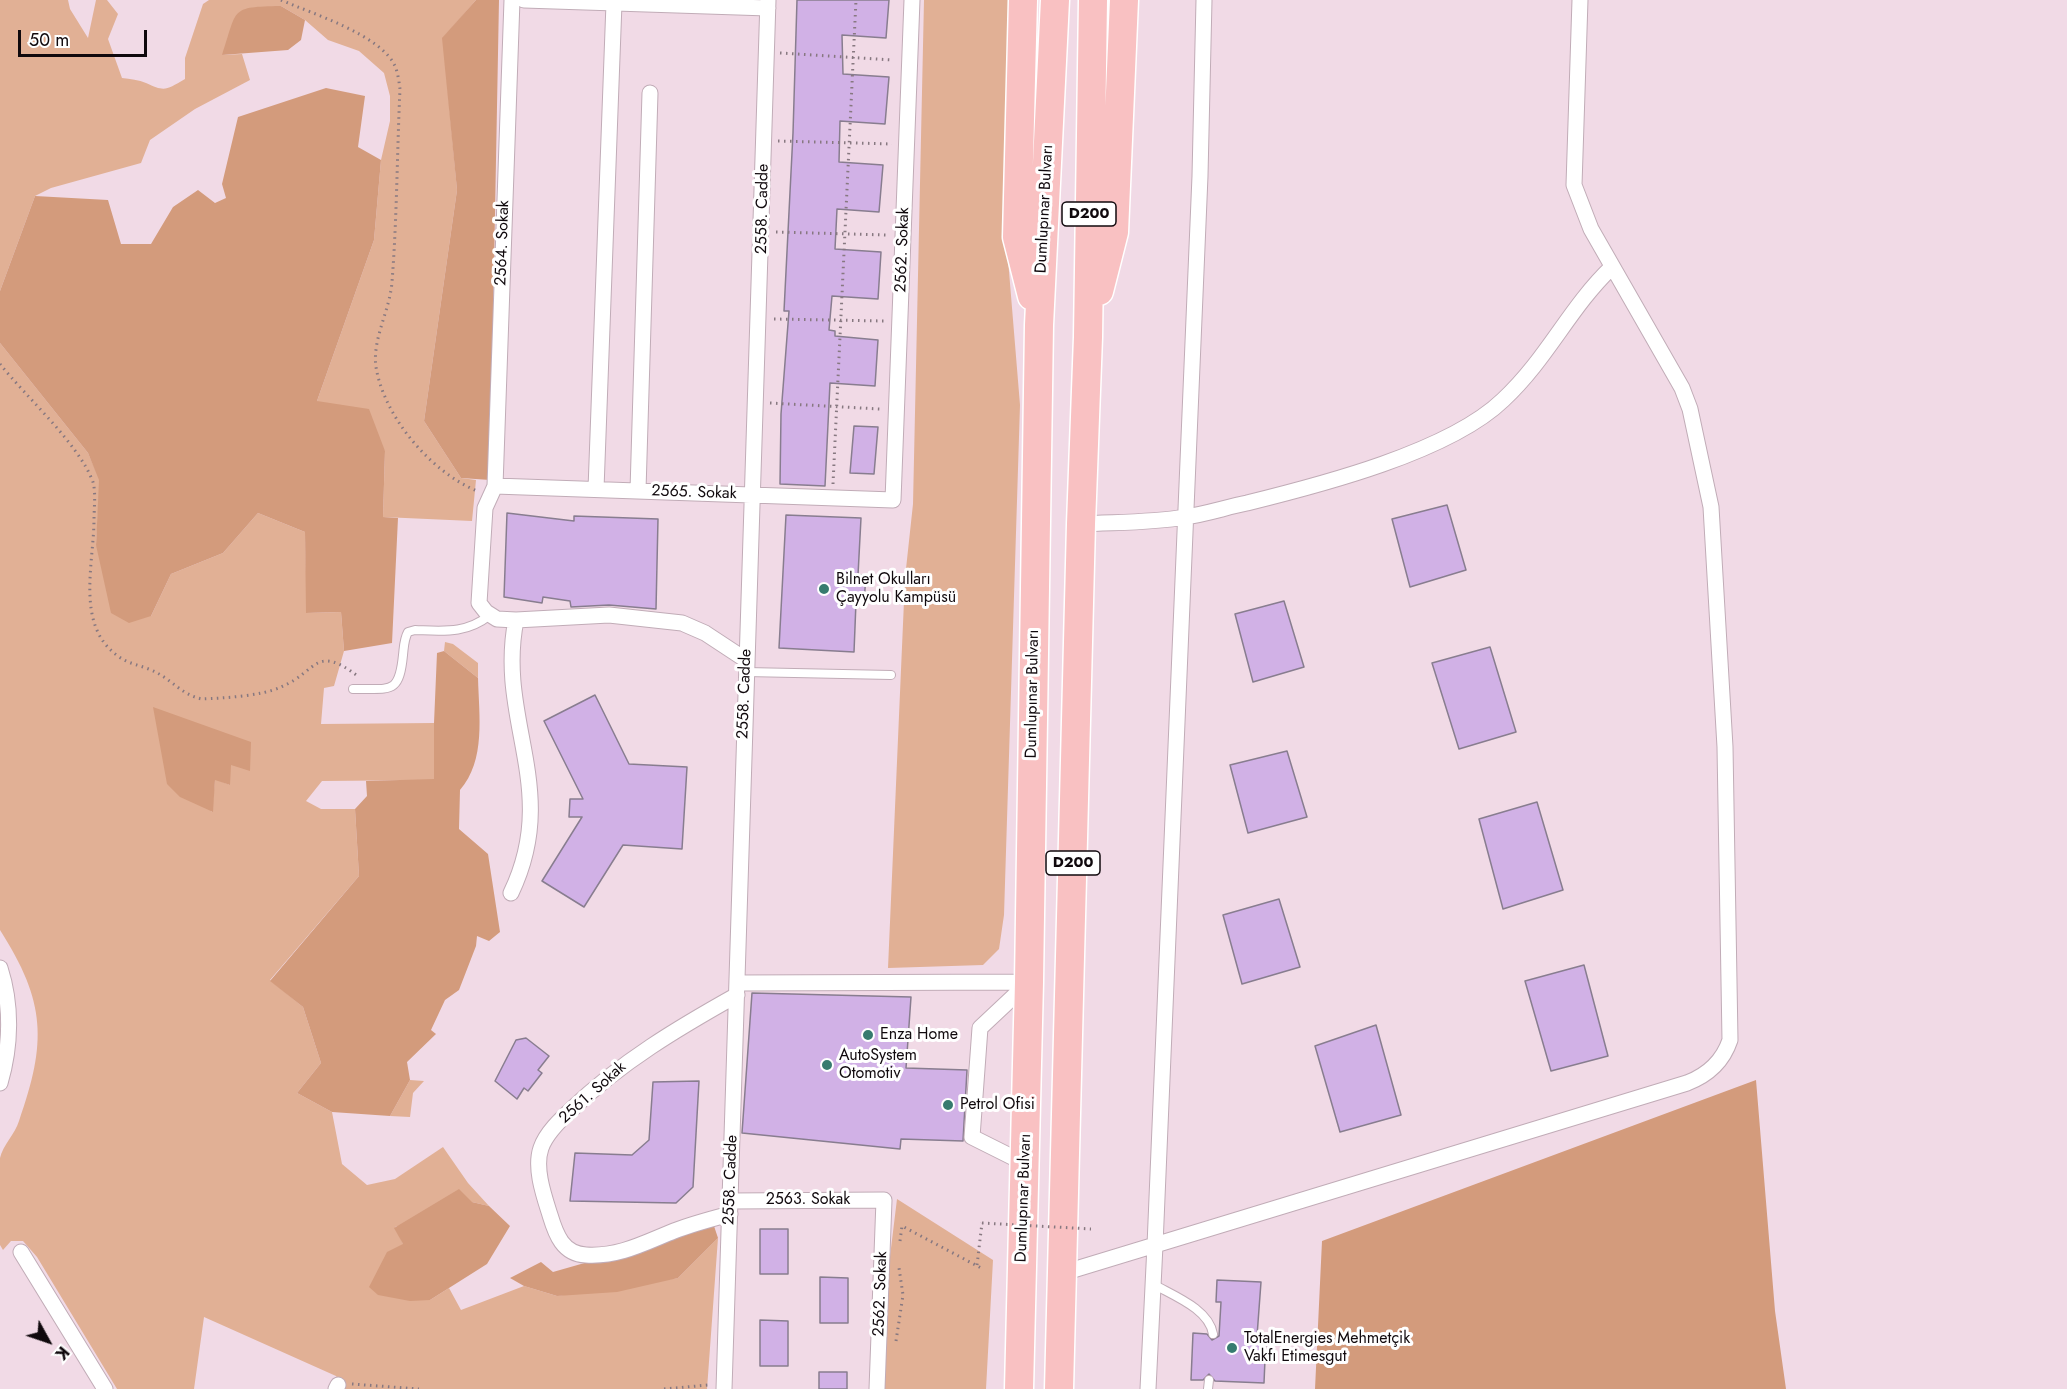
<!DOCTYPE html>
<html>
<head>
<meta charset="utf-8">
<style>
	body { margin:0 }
	#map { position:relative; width:2067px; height:1389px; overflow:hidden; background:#f1dae6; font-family:Jost,sans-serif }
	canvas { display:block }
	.north { position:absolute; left:18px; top:1311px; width:60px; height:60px; -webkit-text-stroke:4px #fff; paint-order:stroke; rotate:130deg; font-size:16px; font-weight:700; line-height:24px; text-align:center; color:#10090d }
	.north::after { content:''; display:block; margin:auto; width:21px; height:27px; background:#10090d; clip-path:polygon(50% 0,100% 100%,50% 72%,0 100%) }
	.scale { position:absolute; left:18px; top:30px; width:129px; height:27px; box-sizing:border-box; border:3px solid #10090d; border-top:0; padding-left:8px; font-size:18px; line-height:21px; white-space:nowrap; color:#10090d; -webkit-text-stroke:4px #fff; paint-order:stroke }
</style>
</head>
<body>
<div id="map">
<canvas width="2067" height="1389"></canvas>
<div class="north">K</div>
<div class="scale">50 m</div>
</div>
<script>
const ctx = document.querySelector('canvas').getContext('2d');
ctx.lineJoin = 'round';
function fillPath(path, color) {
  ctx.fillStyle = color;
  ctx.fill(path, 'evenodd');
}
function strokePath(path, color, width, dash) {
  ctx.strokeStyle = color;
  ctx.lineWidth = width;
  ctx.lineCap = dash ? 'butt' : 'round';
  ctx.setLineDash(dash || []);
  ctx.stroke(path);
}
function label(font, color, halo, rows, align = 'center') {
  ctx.font = font + ' Jost,sans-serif';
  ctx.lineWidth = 6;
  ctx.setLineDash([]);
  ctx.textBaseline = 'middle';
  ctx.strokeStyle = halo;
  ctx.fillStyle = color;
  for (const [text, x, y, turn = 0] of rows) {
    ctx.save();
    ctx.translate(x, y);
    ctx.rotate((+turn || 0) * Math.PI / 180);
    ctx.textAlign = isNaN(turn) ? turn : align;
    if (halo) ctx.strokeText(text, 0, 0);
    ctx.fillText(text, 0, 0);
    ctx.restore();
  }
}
const green = new Path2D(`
	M0,0H68L70,9L88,38L96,0H107L118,14L108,39L122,78C130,79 139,80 146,83C165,92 166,90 185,79V58L203,4L209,0H476L443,38L457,190L424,421L461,478L476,480L472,521L383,517L385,451L317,401L374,240L381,160L390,121V96L384,73L359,51L328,40L305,20L281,6L222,55L242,54L250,80L195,109L150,140L141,163L51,188L35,196L0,291Z
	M924,0H1012L1007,247L1020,405L1004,915L999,949L983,965L888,968L905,578L913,504Z
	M0,343L88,453L100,480L96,545L151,616L171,574L223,553L258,513L305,532L307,613L341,612L344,651L334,686L324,688L321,724L434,723V780L322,781L306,801L321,809H355L359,876L270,980L303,1007L321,1063L297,1093L332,1112L342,1164L367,1185L395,1179L443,1147L468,1183L489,1206L472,1202L395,1227L430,1300L449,1288L461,1310L524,1286L557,1296L678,1278L718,1238L707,1389H344L336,1376L204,1317L194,1389H117L37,1257L23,1241H11L3,1250L0,1245C0,1223 0,1177 0,1158C3,1145 15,1134 19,1121C47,1042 46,1002 0,930ZM154,708L230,785L215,779L212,812Z
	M445,642L453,644L478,663V678L444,651Z
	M410,1080L424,1081L413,1093L410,1117L390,1116Z
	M897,1199L993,1260L986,1389H883L887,1281Z`);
const forest = new Path2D(`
	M476,0H499L490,480L461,478L424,421L457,190L442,38Z
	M281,6L305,20L301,40L288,50L222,55C238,8 229,7 281,6Z
	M326,88L365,96L358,147L381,160L374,240L317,401L369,409L385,451L383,517L398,518L392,643L344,651L341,612L306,613L305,532L258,513L223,553L171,574L151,616L129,623L111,613L96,545L99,480L88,453L0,343V291L35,196L108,200L121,244H151L173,207L198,190L215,203L226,198L222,184L238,117Z
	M444,651L478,678C479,716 486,760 460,790L459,829L488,854L500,932L489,941L477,936L476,946L459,990L445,1000L431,1030L436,1034L407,1062L410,1080L390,1116L332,1112L297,1093L321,1063L303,1007L270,981L359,876L355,809L367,796L366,781L434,779V723L437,653Z
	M153,707L251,742L250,771L231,765L230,785L215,780L213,812L180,797L167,784Z
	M1756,1080L1775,1311L1786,1389H1315L1322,1241Z
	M459,1189L472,1202L489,1206L510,1226L487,1264L430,1300L410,1301L378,1295L369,1287L387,1252L403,1244L394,1228Z
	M714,1226L718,1238L678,1278L617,1292L557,1296L524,1286L510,1278L541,1262L553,1272Z`);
const building = new Path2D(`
	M797,0H889L886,38L842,35L843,74L889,77L885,124L840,121L839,162L883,165L879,212L837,209L835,249L881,252L878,299L832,296L829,330L835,331V336L878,340L875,386L830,383L825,486L780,484L781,414L789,311H784L793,133Z
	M854,426L878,427L874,474L850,473Z
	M1447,505L1466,570L1410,587L1392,519Z
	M507,513L574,521V516L658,519L656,609L609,605L571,607L570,601L543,597L542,603L504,597Z
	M786,515L861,518L858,575H866L864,603L856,602L854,652L779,648Z
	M1284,601L1304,667L1253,682L1235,614Z
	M1490,647L1516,732L1459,749L1432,663Z
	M595,695L629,764L687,767L682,849L623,845L584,907L542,881L582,817H569L570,799H583L544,721Z
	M1287,751L1307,817L1248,833L1230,765Z
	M1537,802L1563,890L1503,909L1479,819Z
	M1279,899L1300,967L1242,984L1223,915Z
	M1584,965L1608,1056L1551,1071L1525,981Z
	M752,993L911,997L906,1068L967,1070L963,1141L901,1139L900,1149L742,1133Z
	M1376,1025L1401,1115L1340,1132L1315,1046Z
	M526,1038L549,1056L538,1070L542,1073L528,1091L524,1088L517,1099L495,1081L516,1040Z
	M699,1081L693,1187L676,1203L570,1201L575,1153L632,1155L649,1140L653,1082Z
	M760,1229H788V1274H760Z
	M820,1277L848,1278V1323H820Z
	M1217,1280L1261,1282L1257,1336H1266L1264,1383L1215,1381L1209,1374L1203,1380H1191L1193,1333L1207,1334L1212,1340L1219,1336L1221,1302H1216Z
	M760,1320L788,1321V1366H760Z
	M819,1372H847V1389H819Z`);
const path = new Path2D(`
	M281,0C313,14 381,35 395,66C398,73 399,82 400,89C397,153 397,218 392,282C390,310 372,339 376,367C384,417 431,472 477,491
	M780,53L893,60
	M778,141L892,144
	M776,232L887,235
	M774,319L884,321
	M0,364C27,398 79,444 93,482C96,493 94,508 94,519C94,563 75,626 118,656C128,664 140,665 151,670C171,678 181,695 202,699C224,698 262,696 281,687C319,671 314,643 359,677
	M770,403L880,409
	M833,484L856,0
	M900,1241L902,1226L983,1269
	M977,1265L982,1223
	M896,1341L903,1295L899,1268
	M352,1384L419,1389
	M664,1389L708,1385`);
const lane = new Path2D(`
	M746,672L891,675
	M353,689C390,688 399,696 403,655C404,646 404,639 408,632L415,630C444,631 466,634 490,615
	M1153,1284C1174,1296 1209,1309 1213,1334
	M1208,1389L1209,1380`);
const street = new Path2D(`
	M512,0L495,486L485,508L479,603L486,612L497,619L516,620L609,615L682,623L705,633L746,660
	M524,0L768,8
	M495,486L893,500L912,0
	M596,489L614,3
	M638,490L650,93
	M1081,524C1115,522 1151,523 1185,517C1206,514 1227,507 1247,503C1320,485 1449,452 1503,400C1548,358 1569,308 1612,267
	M511,893C561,789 496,720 516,620
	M0,968C12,1005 11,1046 0,1083
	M737,983L1029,982
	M1026,1164L972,1137L980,1028L1029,982
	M731,1201L884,1200L877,1389
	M730,1214C711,1219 692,1224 674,1231C644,1243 619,1257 586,1255C563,1254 556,1235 550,1215C544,1196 534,1168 541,1148C546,1133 561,1119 572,1109C621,1062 678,1028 737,995
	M21,1252L105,1389
	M1063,1273L1155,1245L1200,176L1204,0
	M336,1389L338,1385
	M724,1389L768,0
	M1148,1389L1155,1245L1687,1083C1708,1075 1723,1061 1730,1040L1725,747L1711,507L1690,409L1682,388L1591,229L1574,185L1580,0`);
const highway = new Path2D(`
	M1023,0L1017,237L1032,296
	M1099,291L1114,232L1124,0
	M1019,1389L1029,982L1039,325L1055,0
	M1059,1389L1081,524L1088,337L1093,0`);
const pathBridge = new Path2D(`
	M982,1223L1091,1229`);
const markers = [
	[824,589,6,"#367b6f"],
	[868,1035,6,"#367b6f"],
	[827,1065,6,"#367b6f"],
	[948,1105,6,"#367b6f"],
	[1232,1348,6,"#367b6f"]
];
const shields = [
	[1089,214,54],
	[1073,863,54]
];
const shieldNames = [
	["D200",1089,214],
	["D200",1073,863]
];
const streetNames = [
	["2558. Cadde",763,209,-89],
	["Dumlupınar Bulvarı",1045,209,-87],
	["2564. Sokak",503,243,-88],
	["2562. Sokak",903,250,-88],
	["2565. Sokak",694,493,2],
	["2558. Cadde",745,694,-88],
	["Dumlupınar Bulvarı",1033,694,-89],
	["2561. Sokak",593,1093,-42],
	["2558. Cadde",731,1180,-88],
	["Dumlupınar Bulvarı",1024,1198,-88],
	["2563. Sokak",808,1200],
	["2562. Sokak",881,1294,-88]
];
const poiNames = [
	["Bilnet Okulları",836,580],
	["Çayyolu Kampüsü",836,598],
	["Enza Home",880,1035],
	["AutoSystem",839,1056],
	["Otomotiv",839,1074],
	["Petrol Ofisi",960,1105],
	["TotalEnergies Mehmetçik",1244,1339],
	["Vakfı Etimesgut",1244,1357]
];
fillPath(green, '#e1b095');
fillPath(forest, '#d39b7c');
fillPath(building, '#d1b1e6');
strokePath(building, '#887d8f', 1.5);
strokePath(lane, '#c1acb7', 10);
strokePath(street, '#c1acb7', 17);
strokePath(highway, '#fff', 31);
strokePath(path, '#877880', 3, [1.5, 4.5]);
strokePath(lane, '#fff', 8);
strokePath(street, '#fff', 15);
strokePath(highway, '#f9c1c2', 28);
strokePath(pathBridge, '#877880', 3, [1.5, 4.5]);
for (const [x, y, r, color] of markers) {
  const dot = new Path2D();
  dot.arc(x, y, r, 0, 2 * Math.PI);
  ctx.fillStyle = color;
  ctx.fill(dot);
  strokePath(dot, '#fff', 2);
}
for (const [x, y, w] of shields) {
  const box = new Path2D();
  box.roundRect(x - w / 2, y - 12, w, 24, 4.5);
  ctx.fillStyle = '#fff';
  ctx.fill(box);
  strokePath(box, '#10090d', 1.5);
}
label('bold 15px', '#10090d', null, shieldNames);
label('16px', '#10090d', '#fff', streetNames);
label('16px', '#10090d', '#fff', poiNames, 'left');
</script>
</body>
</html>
